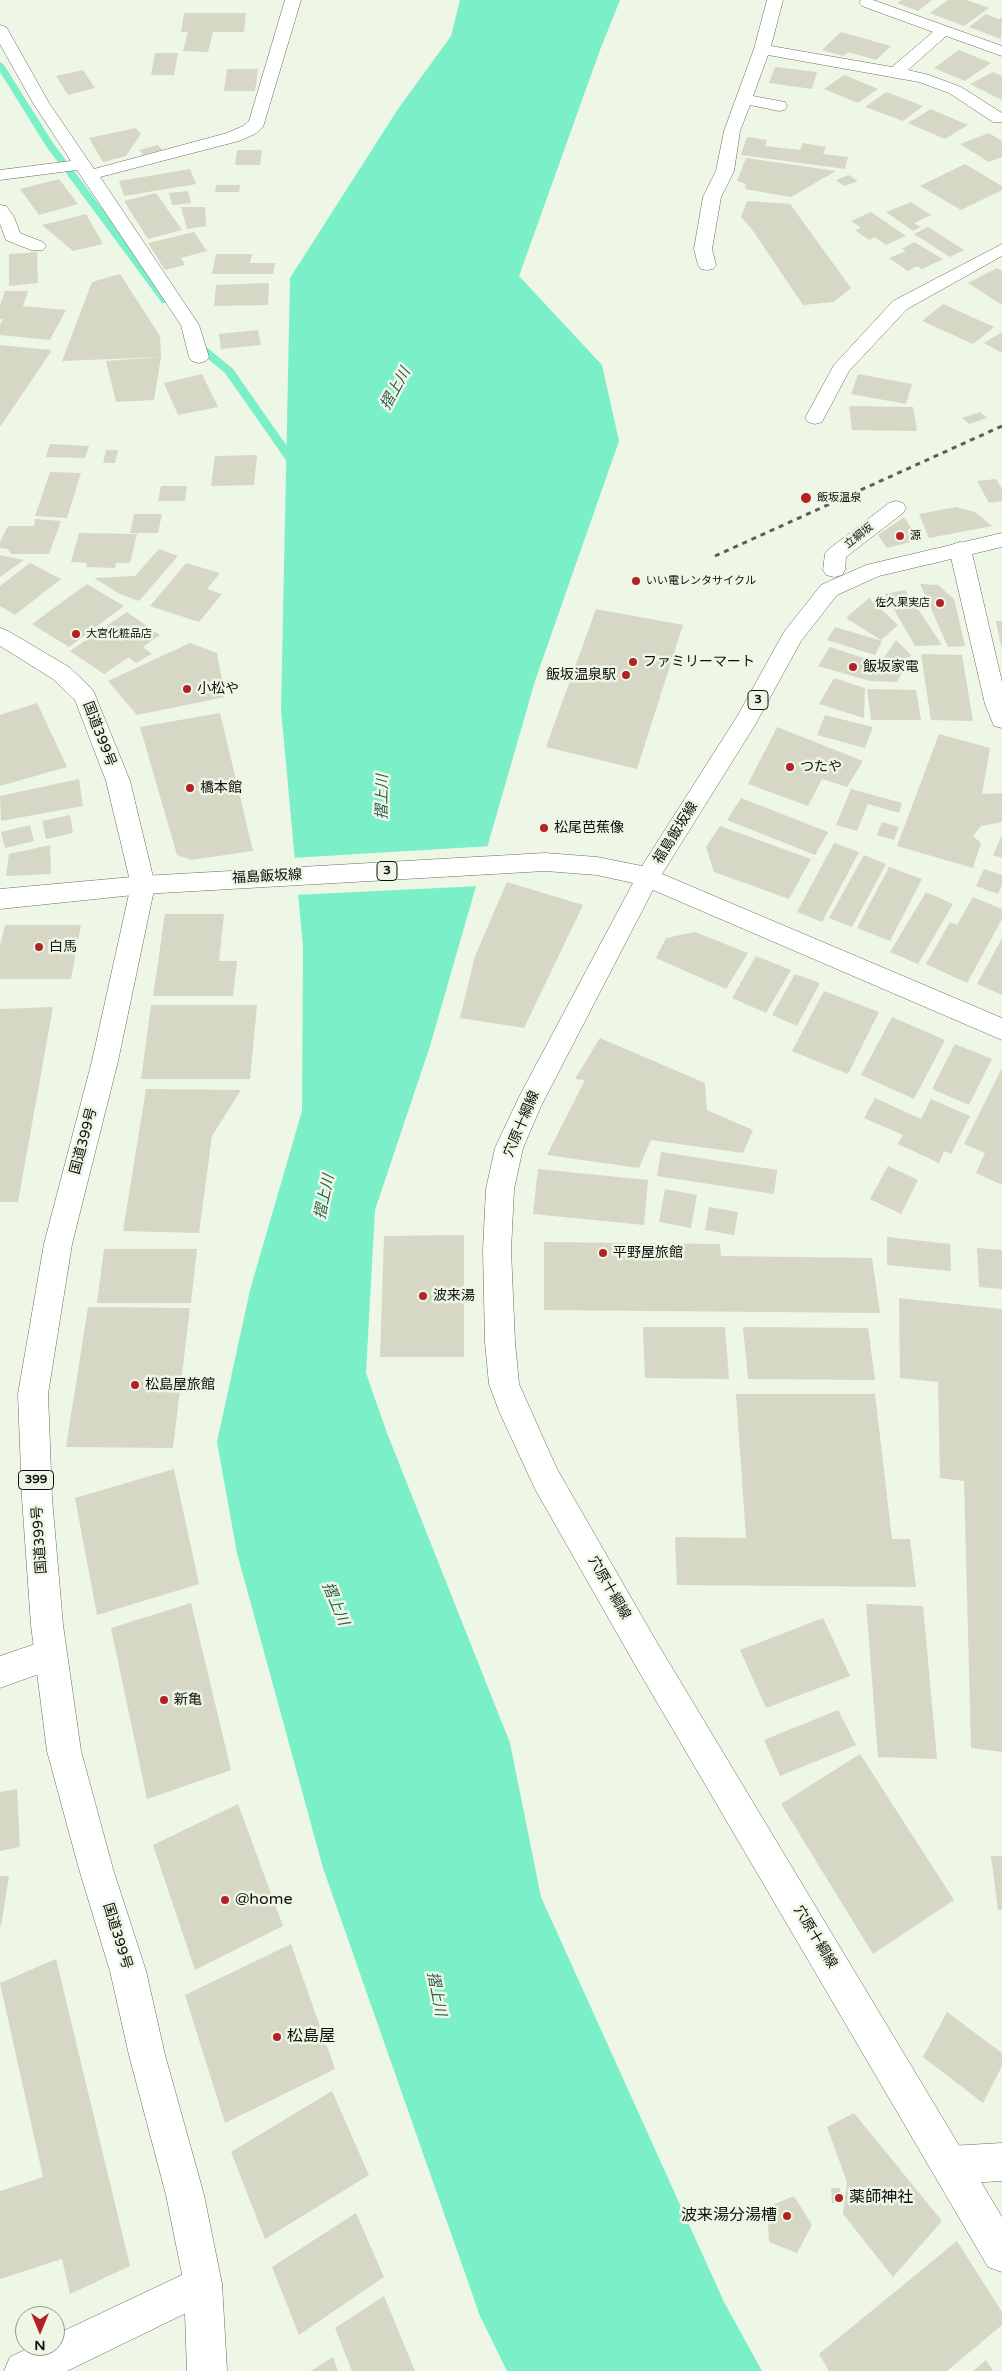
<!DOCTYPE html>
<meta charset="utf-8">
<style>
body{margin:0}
#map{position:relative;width:1002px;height:2371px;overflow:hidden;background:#eef6e6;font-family:"Varela Round",sans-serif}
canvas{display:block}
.north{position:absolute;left:15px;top:2306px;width:50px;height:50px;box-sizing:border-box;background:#eef6e6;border:1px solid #949a8e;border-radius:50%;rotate:180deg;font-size:14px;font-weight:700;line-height:20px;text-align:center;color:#0e100b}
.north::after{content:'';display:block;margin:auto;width:18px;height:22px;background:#b22123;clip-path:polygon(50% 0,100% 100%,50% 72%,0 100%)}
</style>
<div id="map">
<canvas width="1002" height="2371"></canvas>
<div class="north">N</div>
</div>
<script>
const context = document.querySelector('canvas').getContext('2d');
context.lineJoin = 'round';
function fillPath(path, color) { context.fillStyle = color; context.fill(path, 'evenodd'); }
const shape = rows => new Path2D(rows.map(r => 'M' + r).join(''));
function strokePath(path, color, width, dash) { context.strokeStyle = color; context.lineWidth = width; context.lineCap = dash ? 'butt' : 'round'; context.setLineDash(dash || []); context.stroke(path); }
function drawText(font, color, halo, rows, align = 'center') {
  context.font = font + ' "Varela Round","Noto Sans JP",sans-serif'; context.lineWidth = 5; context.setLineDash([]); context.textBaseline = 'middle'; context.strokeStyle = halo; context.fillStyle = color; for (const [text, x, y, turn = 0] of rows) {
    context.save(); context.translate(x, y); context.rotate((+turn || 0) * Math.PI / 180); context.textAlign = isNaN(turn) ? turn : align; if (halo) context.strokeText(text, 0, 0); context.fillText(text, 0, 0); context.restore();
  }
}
fillPath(shape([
 [460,0,620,0,600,50,519,276,602,365,619,441,535,681,430,1046,375,1210,366,1373,387,1433,510,1743,541,1897,724,2302,762,2371,507,2371,480,2316,323,1868,237,1553,217,1442,250,1290,302,1111,303,947,281,710,290,278,398,109,451,36]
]), '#7befc8');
fillPath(shape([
 [491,846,480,886,295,895,292,858]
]), '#eef6e6');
fillPath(shape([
 [0,62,4,65,53,143,170,299,170,303,162,303,46,146,0,72,0,62],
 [194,336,198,337,204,345,233,369,303,469,303,473,295,473,225,373,196,349,189,339,194,336]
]), '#7befc8');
fillPath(shape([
 [902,0,932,0,918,11,897,3],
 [948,0,967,0,989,8,964,26,930,13],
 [184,13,246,13,244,32,213,32,208,52,183,51,188,32,181,32],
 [986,14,999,19,1002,17,1001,39,969,27],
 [841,32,891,46,876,60,848,52,843,56,822,50],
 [959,50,991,63,965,81,934,68],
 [155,53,178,53,174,75,151,75],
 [775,67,817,72,812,89,769,83],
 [227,69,258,69,255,91,224,91],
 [83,70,95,88,68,95,56,76],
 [993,72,1002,76,1002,100,970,84],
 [844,75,878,89,858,103,824,89],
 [886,92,923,106,903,121,865,107],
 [931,109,968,125,945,139,908,123],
 [136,128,141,134,126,156,103,162,89,138],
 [989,133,1002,141,1002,157,989,162,960,144],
 [747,137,767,140,765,146,800,150,803,143,826,147,823,154,848,157,845,169,741,155],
 [158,145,162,150,143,155,139,150],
 [237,150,262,150,260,165,235,165],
 [746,158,836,171,791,197,745,189,746,184,737,181],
 [965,164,1002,186,1002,190,961,210,920,186],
 [190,169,196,184,124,196,119,181],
 [849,175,858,181,844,186,836,180],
 [59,179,78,204,39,215,20,189],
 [216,185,240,185,239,192,215,192],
 [188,191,191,203,172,205,169,193],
 [156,193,182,230,148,239,124,201],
 [747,201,790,204,851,288,834,302,803,305,751,228,741,217],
 [911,202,931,215,914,223,921,227,913,231,886,212],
 [181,207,205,207,206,226,187,229],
 [871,212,906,236,886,245,875,237,869,240,855,230,861,228,851,221],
 [86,214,103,244,73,251,42,225],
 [928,227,964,250,950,257,914,234],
 [194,232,207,251,181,258,185,265,165,270,148,243],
 [914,242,943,259,922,269,917,266,908,271,889,258,906,251,902,249],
 [37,252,38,283,9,286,9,254],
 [216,254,252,254,250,263,275,263,273,274,212,274],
 [997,268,1002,271,1002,305,968,283],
 [120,274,160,336,161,357,62,361,92,282],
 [269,283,268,305,214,306,216,285],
 [5,291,28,291,23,306,66,310,50,340,0,335,0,325,3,319,0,319,0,305],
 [943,304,994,327,973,344,922,321],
 [258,330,261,345,221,349,219,334],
 [1002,332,1002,353,984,343],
 [0,345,52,350,0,427],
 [161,357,154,400,116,402,106,361],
 [202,374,218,407,178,415,164,383],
 [858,374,912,384,906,404,851,394],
 [849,406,913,407,917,431,852,430],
 [980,412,987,418,969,424,962,418],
 [50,444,89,446,85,458,46,457],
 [106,450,118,450,115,463,103,463],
 [257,455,254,485,211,486,215,456],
 [50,472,81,473,67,518,35,516],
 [996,479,1002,489,1002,501,989,503,977,481],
 [161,486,187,486,185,501,158,501],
 [956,507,975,512,992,526,929,538,919,514],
 [134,514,162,514,158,533,130,533],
 [904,517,919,540,887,548,878,535],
 [35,519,61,521,49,554,11,554,8,549,0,548,0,542,8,526,34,526],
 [79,533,137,534,130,563,116,563,115,568,86,567,87,563,71,562],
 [159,549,178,556,139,601,120,594,94,578,135,576],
 [0,555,24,560,0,577],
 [30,563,61,579,15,615,0,606,0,586],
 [186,563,220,573,207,589,222,594,199,622,150,606],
 [87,584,124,606,69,647,32,624],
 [920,584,938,585,954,599,965,646,948,647],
 [905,590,942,645,915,646,885,594],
 [869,598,898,625,881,640,846,618],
 [596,609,683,625,637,769,546,747],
 [127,612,160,635,143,647,152,654,136,663,129,657,104,674,70,651],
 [996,621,1002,621,1002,646,1001,646],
 [835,627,882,641,875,655,827,640],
 [896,640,911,655,905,667,883,659],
 [190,643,217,653,225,697,137,715,108,681],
 [830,647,903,671,897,682,870,681,818,666],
 [921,654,962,655,973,721,931,720],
 [834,678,865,688,864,718,819,704],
 [867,689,916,690,921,720,871,720],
 [37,703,67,767,0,786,0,715],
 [220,713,253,851,191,860,177,855,140,727],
 [825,715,873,727,865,748,817,735],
 [777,727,863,761,847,787,822,779,808,806,748,784],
 [939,734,990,748,982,794,1002,793,1002,822,981,826,973,836,981,843,973,868,897,846],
 [79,779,83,806,1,821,0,796],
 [851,789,902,803,899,813,868,804,857,831,836,825],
 [741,798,828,832,815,855,727,820],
 [70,815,73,833,46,839,42,821],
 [882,822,899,827,894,840,877,835],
 [30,825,34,841,5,848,1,832],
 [720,826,811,859,789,899,714,872,706,847],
 [1002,835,1002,858,993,855],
 [834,843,859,852,822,922,797,912],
 [50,845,51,874,6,876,9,854],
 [864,855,886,864,852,927,829,918],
 [889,867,922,879,890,941,857,928],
 [984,869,1002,875,1002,885,998,894,976,886],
 [507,882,583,905,524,1028,460,1018,475,956],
 [926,892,953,904,918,964,890,952],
 [973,897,1002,909,1002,919,967,983,926,964,950,922,957,925],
 [165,914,224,914,219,961,237,961,233,996,153,996],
 [5,925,81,925,71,979,0,979,0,946],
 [695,932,748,953,726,989,656,958,666,938],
 [1002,938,1002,995,977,984],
 [756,956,791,970,766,1013,732,998],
 [795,974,820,983,797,1026,772,1015],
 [824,991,879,1012,848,1074,792,1051],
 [151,1005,257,1005,250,1079,141,1079],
 [53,1007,18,1202,0,1202,0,1009],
 [892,1017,945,1040,914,1099,861,1075],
 [600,1038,705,1083,707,1110,753,1130,743,1153,651,1140,639,1168,547,1155,585,1080,575,1079],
 [955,1044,992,1059,969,1105,932,1089],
 [1002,1068,1002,1185,976,1173,985,1153,964,1144],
 [146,1089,241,1090,212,1136,199,1233,123,1231],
 [875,1098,921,1119,931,1099,970,1116,951,1154,944,1151,939,1163,898,1144,903,1135,864,1118],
 [661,1152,777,1170,774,1194,657,1176],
 [888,1166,918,1180,901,1214,870,1199],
 [538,1169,648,1180,644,1225,533,1214],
 [665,1189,697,1195,691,1228,659,1222],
 [709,1207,738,1212,734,1235,705,1230],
 [464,1235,464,1357,380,1357,384,1236],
 [887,1237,950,1244,951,1271,887,1265],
 [544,1242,720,1244,721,1256,872,1258,880,1313,544,1310],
 [977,1248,1002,1250,1002,1289,979,1287],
 [104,1249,197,1249,191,1303,97,1303],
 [899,1298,1002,1309,1002,1752,971,1748,964,1481,940,1478,938,1382,900,1378],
 [88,1307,190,1308,173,1448,66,1447],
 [643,1327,725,1327,729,1379,645,1378],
 [743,1327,868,1328,875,1380,748,1379],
 [736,1394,875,1394,892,1539,910,1539,916,1587,677,1585,675,1537,746,1538],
 [174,1469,199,1584,97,1615,75,1498],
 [191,1603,231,1770,147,1799,111,1628],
 [866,1604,923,1606,937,1759,878,1757],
 [823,1618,850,1676,766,1708,740,1650],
 [838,1710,856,1745,780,1776,764,1740],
 [860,1754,954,1900,873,1954,781,1804],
 [17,1789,20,1847,0,1851,0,1792],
 [238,1804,283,1926,195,1970,153,1845],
 [991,1856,1002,1856,1002,1910,998,1910],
 [0,1876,9,1876,1,1926,0,1925],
 [291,1944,335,2069,225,2123,185,1995],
 [56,1959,130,2266,70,2294,62,2259,0,2279,0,2191,43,2177,0,1983],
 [947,2012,1002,2053,1002,2066,983,2103,923,2057],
 [332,2091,369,2175,265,2239,231,2152],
 [854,2113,942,2221,893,2277,843,2214,847,2182,827,2127],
 [831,2188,840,2188,841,2202,832,2203],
 [794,2196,812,2225,797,2253,769,2242,767,2207],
 [356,2213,384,2277,299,2335,272,2267],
 [957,2241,1002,2312,1002,2325,947,2371,829,2371,819,2354],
 [384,2296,415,2371,352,2371,335,2328],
 [333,2357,338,2371,311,2371],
 [986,2360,993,2371,973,2371]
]), '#d7d7c6');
const minor = shape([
 [285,0,301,0,263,127,255,134,239,141,100,177,199,325,209,357,206,361,199,363,192,361,189,357,181,325,77,170,0,180,0,170,71,161,33,103,0,44,0,25,6,27,8,30,49,103,94,169,227,133,243,126,249,121,285,0],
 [767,0,783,0,771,46,892,67,933,32,862,6,859,3,861,0,873,0,1002,46,1002,56,946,36,908,70,929,75,961,87,1002,113,1002,122,993,122,949,93,919,82,768,55,753,96,785,102,787,106,785,110,779,111,750,105,740,131,734,171,721,197,712,249,716,265,713,269,707,270,701,269,698,265,694,249,703,197,716,171,724,131,754,49,767,0],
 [0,205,6,206,14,217,20,233,43,242,46,246,43,250,31,250,6,240,0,224,0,205],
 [1002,244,1002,256,907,309,849,371,822,422,815,424,808,422,805,418,834,365,893,301,1002,244],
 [896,501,903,503,906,508,903,513,846,557,845,570,842,575,834,577,826,575,823,570,825,554,829,549,889,503,896,501],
 [960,542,967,544,971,549,1002,682,1002,728,994,726,985,704,949,549,953,544,960,542],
 [648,868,1002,1018,1002,1040,639,884,636,877,639,870,648,868],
 [143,876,152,878,155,885,152,892,143,894,0,909,0,889,143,876],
 [50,1639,61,1644,66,1655,61,1666,0,1688,0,1656,50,1639],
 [1002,2143,1002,2181,950,2184,937,2178,931,2165,937,2152,950,2146,1002,2143],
 [203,2265,217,2270,222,2284,217,2298,67,2371,4,2371,10,2357,33,2346,55,2346,55,2335,203,2265]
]);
const major = shape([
 [1002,533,1002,547,879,576,837,595,801,641,755,725,657,882,541,1106,523,1148,514,1189,511,1250,515,1342,519,1384,557,1469,656,1641,1002,2217,1002,2272,988,2267,634,1663,535,1489,499,1411,489,1384,485,1342,483,1250,486,1189,495,1148,520,1095,633,883,597,875,545,871,143,894,134,892,131,885,134,878,143,876,545,853,597,857,642,866,738,715,784,632,821,585,866,565,1002,533]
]);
const highway = shape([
 [0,628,8,631,69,667,93,690,130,781,155,885,118,1061,72,1244,48,1394,52,1498,63,1625,81,1751,113,1869,146,1971,165,2055,204,2195,222,2284,227,2371,187,2371,184,2284,166,2195,129,2055,110,1971,79,1869,47,1751,31,1625,22,1498,18,1394,44,1244,92,1061,131,885,106,781,75,700,53,679,0,646,0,628]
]);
strokePath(minor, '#676e60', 1);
strokePath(major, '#676e60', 1);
strokePath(highway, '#676e60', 1);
fillPath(minor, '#fff');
fillPath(major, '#fff');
fillPath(highway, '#fff');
strokePath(shape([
 [715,556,1002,426]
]), '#5b5f56', 3, [5, 5]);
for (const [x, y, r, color] of [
 [806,498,6,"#b22123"],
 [900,536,5,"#b22123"],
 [636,581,5,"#b22123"],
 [940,603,5,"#b22123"],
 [76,634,5,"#b22123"],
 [633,662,5,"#b22123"],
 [853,667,5,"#b22123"],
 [626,675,5,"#b22123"],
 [187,689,5,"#b22123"],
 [790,767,5,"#b22123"],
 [190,788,5,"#b22123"],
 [544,828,5,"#b22123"],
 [39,947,5,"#b22123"],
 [603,1253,5,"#b22123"],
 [423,1296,5,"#b22123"],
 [135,1385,5,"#b22123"],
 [164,1700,5,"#b22123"],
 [225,1900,5,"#b22123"],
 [277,2037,5,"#b22123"],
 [839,2198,5,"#b22123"],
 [787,2216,5,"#b22123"]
]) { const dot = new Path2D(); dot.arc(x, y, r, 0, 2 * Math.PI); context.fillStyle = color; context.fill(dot); strokePath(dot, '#eef6e6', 2); }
drawText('11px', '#0e100b', '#eef6e6', [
 ["飯坂温泉",817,498],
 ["源",910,536],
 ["いい電レンタサイクル",646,581],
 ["佐久果実店",930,603,"right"],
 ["大宮化粧品店",86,634]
], 'left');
drawText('11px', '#0e100b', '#eef6e6', [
 ["立綱坂",859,536,-38]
]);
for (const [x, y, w] of [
 [758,700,20],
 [387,871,20],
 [36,1480,35]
]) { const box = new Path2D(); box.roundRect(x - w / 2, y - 9.5, w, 19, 4); context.fillStyle = '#eef6e6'; context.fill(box); strokePath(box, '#0e100b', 1); }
drawText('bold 12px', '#0e100b', null, [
 ["3",758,700],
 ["3",387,871],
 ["399",36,1480]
]);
drawText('14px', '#0e100b', '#eef6e6', [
 ["ファミリーマート",643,662],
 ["飯坂家電",863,667],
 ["飯坂温泉駅",616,675,"right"],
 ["小松や",197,689],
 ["つたや",800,767],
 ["橋本館",200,788],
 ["松尾芭蕉像",554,828],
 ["白馬",49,947],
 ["平野屋旅館",613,1253],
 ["波来湯",433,1296],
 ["松島屋旅館",145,1385],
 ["新亀",174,1700]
], 'left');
drawText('14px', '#0e100b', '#eef6e6', [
 ["国道399号",99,734,69],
 ["福島飯坂線",676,833,-58],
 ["福島飯坂線",267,877,-3],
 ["穴原十綱線",522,1124,-67],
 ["国道399号",84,1141,-75],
 ["国道399号",40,1540,-94],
 ["穴原十綱線",609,1588,60],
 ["国道399号",117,1936,73],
 ["穴原十綱線",815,1937,59]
]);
drawText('italic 15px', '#295a4a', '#eef6e6', [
 ["摺上川",396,389,-61],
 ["摺上川",383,797,-89],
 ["摺上川",325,1197,-78],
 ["摺上川",335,1604,67],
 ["摺上川",436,1994,79]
]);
drawText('16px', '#0e100b', '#eef6e6', [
 ["@home",235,1900],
 ["松島屋",287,2037],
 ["薬師神社",849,2198],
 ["波来湯分湯槽",777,2216,"right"]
], 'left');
</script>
